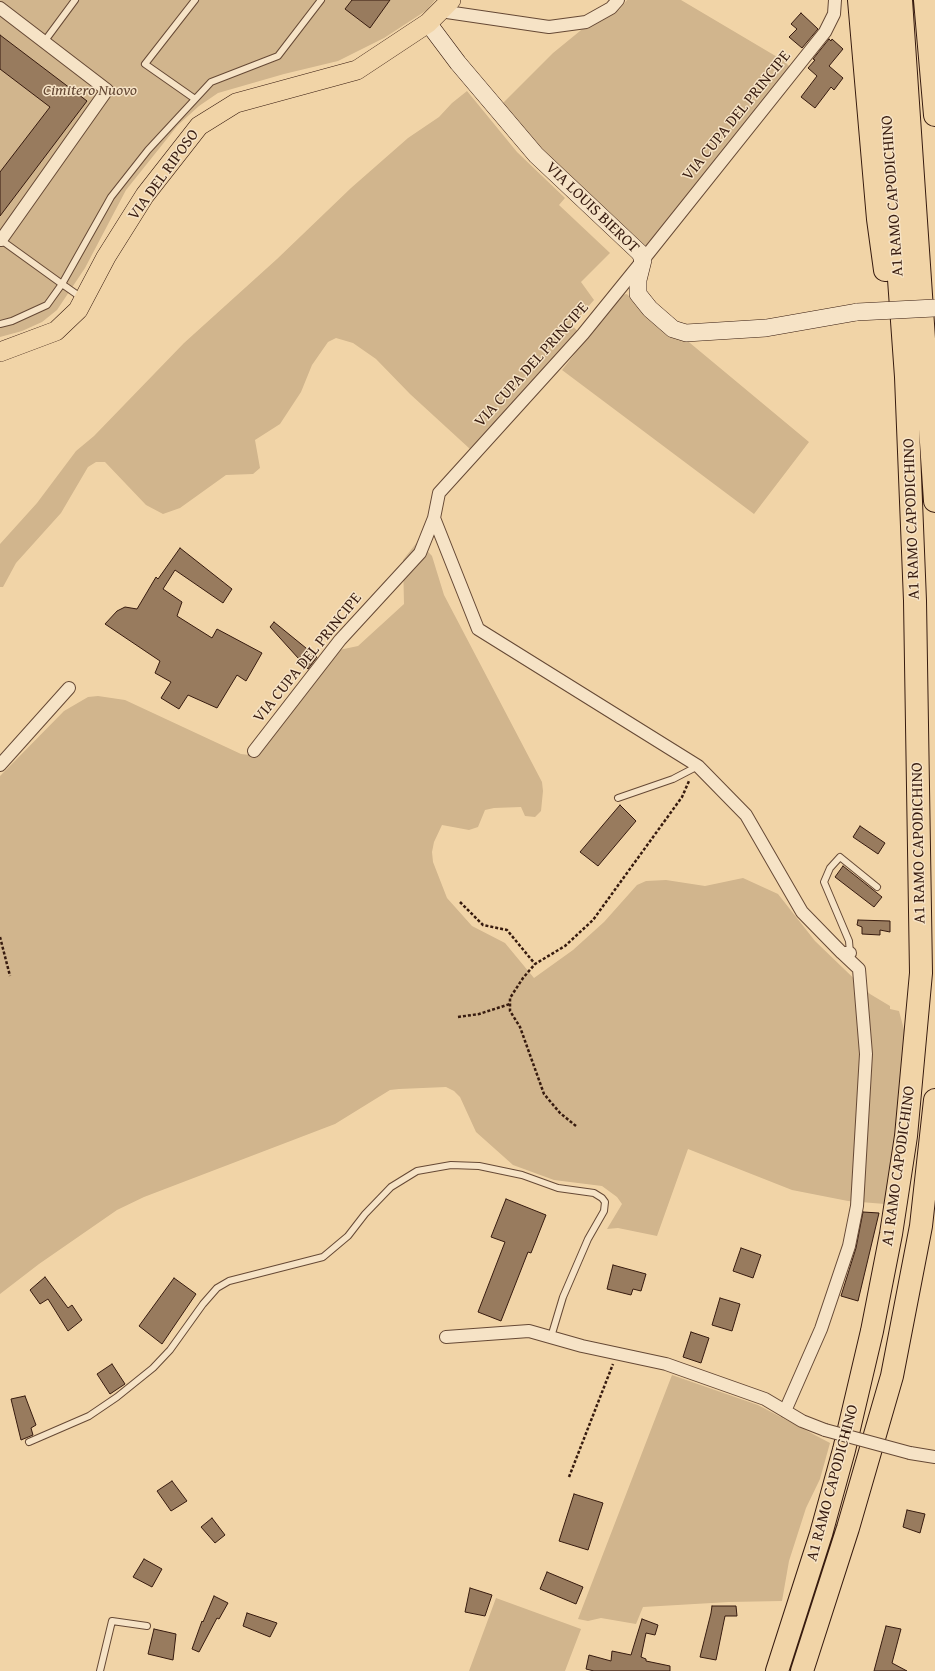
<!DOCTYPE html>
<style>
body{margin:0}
canvas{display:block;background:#f1d4a7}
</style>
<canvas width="935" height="1671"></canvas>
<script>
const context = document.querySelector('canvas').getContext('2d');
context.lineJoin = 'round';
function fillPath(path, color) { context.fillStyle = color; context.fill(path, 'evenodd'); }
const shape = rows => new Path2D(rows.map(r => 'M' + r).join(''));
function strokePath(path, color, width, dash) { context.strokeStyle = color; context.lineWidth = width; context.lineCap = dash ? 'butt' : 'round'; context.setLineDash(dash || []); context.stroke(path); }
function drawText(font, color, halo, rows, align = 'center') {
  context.font = font + ' "Gentium Book Plus",serif'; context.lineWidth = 3; context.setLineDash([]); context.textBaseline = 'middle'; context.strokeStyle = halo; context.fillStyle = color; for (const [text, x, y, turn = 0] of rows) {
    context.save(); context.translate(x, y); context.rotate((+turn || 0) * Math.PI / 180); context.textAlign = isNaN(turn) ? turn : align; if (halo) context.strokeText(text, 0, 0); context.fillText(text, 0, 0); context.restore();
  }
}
fillPath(shape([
 [0,0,435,0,427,10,384,38,338,61,284,74,218,93,199,106,178,125,126,190,85,268,57,310,42,322,22,331,0,337],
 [627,0,681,0,784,61,792,69,648,248,545,152,502,104,553,53,591,22,619,10],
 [467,91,517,152,565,198,559,205,610,253,581,282,594,300,572,325,579,333,495,427,470,449,410,394,376,359,353,343,336,338,328,342,312,365,301,392,280,424,255,440,260,468,253,474,226,475,180,508,163,514,146,505,105,462,96,462,88,467,61,513,16,563,3,587,0,587,0,544,37,503,76,451,94,436,184,343,277,259,351,188,408,138,439,117,452,103],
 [627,294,643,312,684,338,809,442,754,514,562,370,621,295],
 [418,541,432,556,444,595,542,782,543,791,541,811,535,817,525,816,521,807,494,808,485,810,478,827,469,830,442,825,434,842,432,852,433,862,447,898,472,926,505,943,534,978,573,950,604,922,637,885,646,881,666,880,705,886,743,878,778,894,815,941,870,994,890,1006,890,1009,899,1011,907,1041,885,1204,848,1201,792,1190,688,1149,657,1236,618,1228,607,1229,622,1204,617,1197,602,1186,554,1180,513,1165,476,1132,460,1097,454,1091,446,1087,399,1089,390,1090,335,1124,144,1197,117,1210,39,1264,0,1294,0,776,64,711,88,697,98,696,125,700,241,754,258,756,329,662,320,654,358,646,404,604,403,560],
 [672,1375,758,1405,830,1443,820,1479,806,1508,789,1561,782,1601,729,1602,643,1607,636,1624,601,1618,588,1621,578,1619],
 [496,1598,581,1629,565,1671,469,1671]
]), '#d1b58d');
const building = shape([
 [352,0,390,0,370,28,345,9,352,0],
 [801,13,818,29,802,48,789,37,797,29,791,24,801,13],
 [0,35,87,101,0,216,0,172,50,107,0,69,0,35],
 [829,39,831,41,832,39,843,49,829,66,843,78,834,90,831,87,815,108,801,97,817,76,808,68,815,60,813,59,829,39],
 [180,548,232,589,223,603,175,570,163,589,182,602,177,616,212,638,217,629,262,653,246,681,237,675,217,708,188,695,179,709,161,698,171,682,155,673,160,661,105,624,117,611,125,607,137,609,156,577,158,579,180,548],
 [274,622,317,657,308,669,270,627,274,622],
 [620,805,636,821,598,866,580,852,620,805],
 [860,826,885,843,878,854,853,837,860,826],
 [843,866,882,897,874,907,835,877,843,866],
 [858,920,890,921,890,932,880,930,880,935,862,934,862,927,857,925,858,920],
 [506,1199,546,1215,531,1253,528,1252,501,1321,478,1312,505,1242,491,1237,506,1199],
 [863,1212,879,1213,858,1301,841,1296,856,1248,863,1212],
 [741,1248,761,1255,753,1278,733,1271,741,1248],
 [613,1265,646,1274,641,1291,633,1289,631,1295,607,1289,613,1265],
 [45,1277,68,1308,72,1305,82,1320,68,1331,48,1299,40,1304,30,1290,45,1277],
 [174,1278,196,1294,162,1344,139,1326,174,1278],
 [720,1298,740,1304,732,1331,712,1325,720,1298],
 [691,1332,709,1338,701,1363,683,1357,691,1332],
 [112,1364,125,1384,110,1394,97,1374,112,1364],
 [25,1396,36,1425,31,1428,33,1435,21,1440,11,1399,25,1396],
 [172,1481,187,1501,171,1511,157,1491,172,1481],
 [574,1494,603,1503,588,1550,559,1541,574,1494],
 [907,1510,925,1514,920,1533,903,1527,907,1510],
 [212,1518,225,1535,215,1543,201,1527,212,1518],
 [144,1559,162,1569,152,1587,133,1577,144,1559],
 [547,1572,583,1587,576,1604,540,1589,547,1572],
 [470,1588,492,1595,485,1616,465,1612,470,1588],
 [214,1596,228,1603,219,1619,217,1618,199,1652,192,1649,202,1621,203,1622,214,1596],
 [712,1606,736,1606,737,1616,725,1616,716,1660,700,1657,711,1613,712,1606],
 [247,1613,277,1623,270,1637,243,1626,247,1613],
 [642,1619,658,1625,655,1635,646,1633,641,1657,646,1659,646,1661,670,1666,670,1671,594,1671,586,1669,589,1655,611,1661,612,1651,631,1655,642,1619],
 [886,1626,901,1629,892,1663,907,1671,874,1671,886,1626],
 [154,1629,176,1634,173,1660,148,1654,154,1629]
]);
fillPath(building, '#987b5e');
strokePath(building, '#371b0f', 1);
const lane = shape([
 [195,0,145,64,195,99],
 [44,42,75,0],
 [0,241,1,240,62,284,111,197,148,150,211,82,278,56,321,0],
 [0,324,12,321,47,305,62,284,82,298],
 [618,798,673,779,698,766],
 [850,953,849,941,824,882,830,868,840,857,877,887],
 [29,1442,89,1416,117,1397,153,1368,170,1350,203,1304,217,1288,229,1281,323,1257,348,1236,365,1214,391,1187,417,1171,451,1165,479,1166,522,1175,558,1188,594,1193,602,1198,605,1202,604,1211,588,1239,563,1297,551,1337],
 [100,1671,112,1621,147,1626]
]);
const street = shape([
 [0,8,107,90,1,240],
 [440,11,549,27,586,22,611,8,618,0],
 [434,518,478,629,698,766,746,815,802,912,842,953,850,953],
 [254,751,340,640,420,553,434,518,439,493,583,334,643,260,825,32,834,14,835,0],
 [0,765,69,688],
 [446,1337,529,1331,582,1346,666,1364,765,1399,802,1421,825,1430],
 [785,1411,821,1329,849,1246,857,1206,866,1054,859,969,842,953],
 [910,1453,935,1457]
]);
const secondary = shape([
 [428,23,458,63,536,155,640,253,643,260,638,280,638,294,650,309,673,329,686,333,766,328,857,312]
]);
const primary = shape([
 [0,352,56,331,78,310,106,257,145,195,199,126,236,103,357,70,428,23,451,0]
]);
const highway = shape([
 [859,0,878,219,885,270],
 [901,0,935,501],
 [925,0,935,115],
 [777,1671,821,1534,844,1450,872,1331,891,1234,906,1136,921,973,915,601,906,377,879,0],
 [802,1671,848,1528,892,1376,921,1226,935,1100]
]);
strokePath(lane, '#664935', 8);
strokePath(street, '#664935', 14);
strokePath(secondary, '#371b0f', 18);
strokePath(primary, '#371b0f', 20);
strokePath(highway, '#371b0f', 24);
strokePath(shape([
 [460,902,483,925,507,930,535,964],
 [0,937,10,976],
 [458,1017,479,1014,510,1004],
 [576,1126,560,1113,544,1094,520,1027,510,1011,510,998,523,978,535,964,565,946,593,920,682,797,689,781],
 [569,1477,613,1364]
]), '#371b0f', 2.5, [3, 2]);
strokePath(lane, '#f6e3c6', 6);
strokePath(street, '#f6e3c6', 12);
strokePath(secondary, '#f6e3c6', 17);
strokePath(primary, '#f1d4a7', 19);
strokePath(highway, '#f1d4a7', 22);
const streetBridge = shape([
 [825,1430,910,1453]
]);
const secondaryBridge = shape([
 [857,312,935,308]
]);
strokePath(streetBridge, '#664935', 14, []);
strokePath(secondaryBridge, '#371b0f', 18, []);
strokePath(streetBridge, '#f6e3c6', 12);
strokePath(secondaryBridge, '#f6e3c6', 17);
drawText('italic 16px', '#654935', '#f6e3c6', [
 ["Cimitero Nuovo",90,91]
]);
drawText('16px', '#371b0f', '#f6e3c6', [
 ["VIA CUPA DEL PRINCIPE",737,116,-51],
 ["VIA DEL RIPOSO",164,175,-54],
 ["A1 RAMO CAPODICHINO",893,196,-94],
 ["VIA LOUIS BIEROT",592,208,44],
 ["VIA CUPA DEL PRINCIPE",532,365,-48],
 ["A1 RAMO CAPODICHINO",912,519,-92],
 ["VIA CUPA DEL PRINCIPE",308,658,-51],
 ["A1 RAMO CAPODICHINO",919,843,-91],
 ["A1 RAMO CAPODICHINO",899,1166,-82],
 ["A1 RAMO CAPODICHINO",833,1483,-75]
]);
</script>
